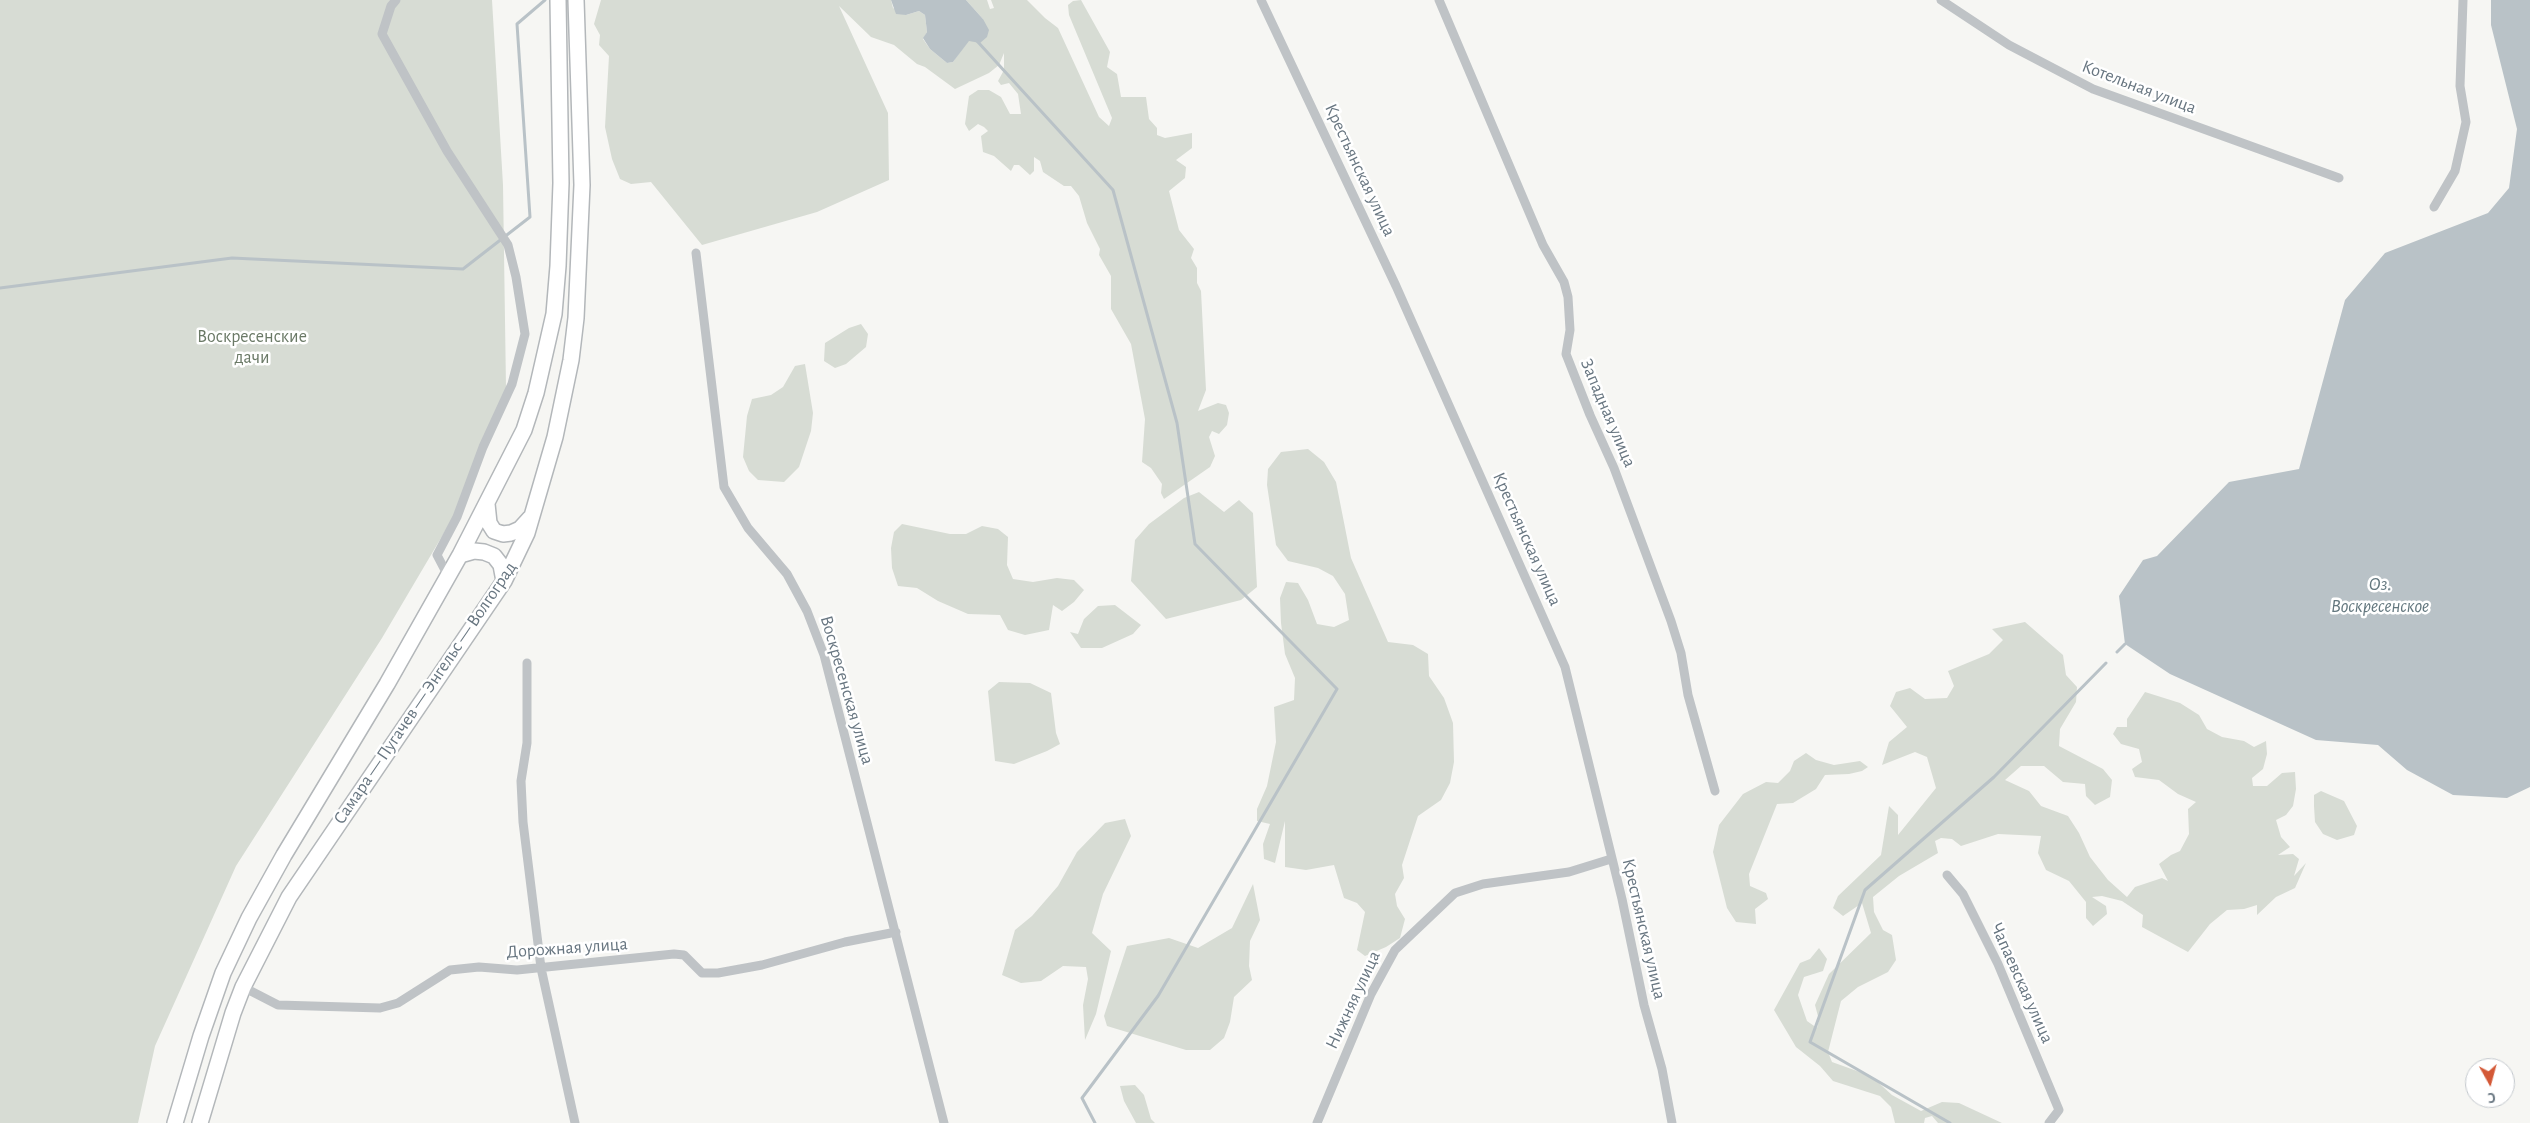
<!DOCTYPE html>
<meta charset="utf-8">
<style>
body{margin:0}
#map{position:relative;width:2530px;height:1123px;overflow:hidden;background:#f6f6f3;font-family:"Alegreya Sans",sans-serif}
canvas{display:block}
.north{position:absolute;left:2465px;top:1058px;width:50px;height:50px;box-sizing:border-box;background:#fff;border:1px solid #c3c8cd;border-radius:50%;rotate:173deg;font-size:14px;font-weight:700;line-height:20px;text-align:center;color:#687681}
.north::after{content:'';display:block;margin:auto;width:18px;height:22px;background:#d35836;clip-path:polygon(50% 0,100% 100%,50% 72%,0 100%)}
</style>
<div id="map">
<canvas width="2530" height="1123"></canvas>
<div class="north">С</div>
</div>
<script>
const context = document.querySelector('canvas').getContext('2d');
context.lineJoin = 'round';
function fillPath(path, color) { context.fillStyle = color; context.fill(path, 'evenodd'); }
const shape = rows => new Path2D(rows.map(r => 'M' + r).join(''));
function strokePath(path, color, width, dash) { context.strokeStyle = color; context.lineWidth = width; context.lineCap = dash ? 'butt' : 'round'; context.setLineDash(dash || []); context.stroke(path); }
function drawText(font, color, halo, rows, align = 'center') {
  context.font = font + ' "Alegreya Sans",sans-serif'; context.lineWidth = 5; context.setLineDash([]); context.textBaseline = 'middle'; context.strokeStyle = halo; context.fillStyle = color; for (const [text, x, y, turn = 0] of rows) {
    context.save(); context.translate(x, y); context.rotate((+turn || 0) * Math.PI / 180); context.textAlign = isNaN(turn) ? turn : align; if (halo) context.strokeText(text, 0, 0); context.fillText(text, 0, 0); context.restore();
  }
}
fillPath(shape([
 [0,0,492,0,503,185,506,388,474,482,382,638,236,866,155,1046,138,1123,0,1123],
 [601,0,891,0,893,8,906,15,919,11,925,15,927,32,923,39,930,49,947,63,953,62,983,19,966,0,987,0,990,9,994,8,991,0,1027,0,1045,18,1058,28,1099,117,1109,126,1112,118,1069,15,1068,5,1073,1,1081,0,1110,52,1107,67,1117,74,1121,97,1146,97,1149,119,1157,128,1157,135,1165,138,1192,133,1192,148,1176,160,1186,167,1185,178,1169,191,1179,230,1194,249,1191,258,1197,268,1197,283,1201,291,1206,390,1198,411,1218,403,1226,405,1229,413,1227,425,1219,434,1212,431,1209,437,1215,456,1210,467,1164,499,1161,493,1162,484,1151,468,1142,462,1145,419,1131,344,1111,309,1111,276,1099,255,1100,249,1087,223,1079,196,1071,186,1064,186,1043,172,1040,161,1034,157,1034,171,1030,175,1019,165,1014,165,1011,171,994,156,983,152,981,136,988,131,984,127,978,124,969,131,965,124,969,96,978,90,989,90,1001,97,1010,114,1021,114,1018,94,1009,83,1001,85,998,81,1004,70,1004,53,999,65,989,73,955,89,925,67,917,64,894,45,871,37,839,6,888,113,889,180,817,212,702,245,651,182,631,184,620,179,612,159,605,127,609,56,599,45,600,35,594,24],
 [861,324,868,334,866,347,846,364,835,368,824,361,825,343,849,328],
 [805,364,813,413,811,431,799,467,784,482,758,480,749,471,743,457,747,416,752,399,771,395,783,387,795,366],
 [1308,449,1324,462,1336,482,1351,558,1388,642,1413,645,1428,654,1429,676,1444,698,1453,723,1454,762,1450,783,1441,800,1418,816,1402,865,1404,878,1395,894,1397,906,1405,919,1400,938,1386,947,1365,956,1357,950,1365,912,1357,903,1344,898,1334,865,1306,870,1285,867,1285,821,1275,863,1264,859,1263,844,1270,824,1257,821,1257,809,1267,786,1276,742,1274,707,1294,700,1295,678,1285,654,1281,623,1280,598,1286,582,1298,583,1308,600,1317,624,1334,627,1349,620,1345,594,1333,576,1318,568,1288,561,1276,545,1267,485,1268,469,1281,452],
 [1199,492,1224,512,1239,500,1253,513,1257,587,1241,600,1166,619,1131,581,1135,540,1149,524,1184,498],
 [902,524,950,534,966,534,982,526,998,529,1008,537,1007,565,1013,579,1033,582,1057,578,1074,580,1084,590,1074,602,1062,611,1053,605,1049,630,1025,635,1008,630,1000,615,968,614,938,601,917,588,898,586,892,568,891,548,894,532],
 [1115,605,1141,625,1133,634,1102,648,1081,648,1070,632,1078,634,1084,619,1098,606],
 [2025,622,2063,655,2066,675,2077,687,2076,702,2060,729,2059,746,2103,769,2112,780,2110,797,2095,805,2086,796,2085,784,2063,782,2044,766,2021,766,2005,780,2029,791,2041,806,2068,816,2079,833,2090,857,2108,880,2127,897,2135,887,2162,878,2168,881,2159,864,2171,855,2180,851,2189,834,2188,809,2196,802,2178,794,2159,780,2135,777,2132,769,2142,762,2139,749,2121,744,2113,734,2117,727,2127,727,2127,719,2145,692,2180,703,2199,715,2207,729,2222,737,2244,741,2254,747,2266,741,2267,754,2263,769,2252,778,2253,786,2267,786,2282,773,2295,772,2296,789,2293,806,2286,815,2276,820,2281,837,2290,847,2278,855,2293,854,2299,859,2294,876,2306,863,2295,888,2276,897,2257,915,2257,905,2244,909,2227,910,2210,924,2188,952,2142,927,2143,915,2122,901,2102,896,2092,897,2106,906,2107,914,2093,926,2086,918,2086,902,2069,881,2046,870,2038,853,2041,836,1998,834,1961,846,1952,839,1941,838,1935,841,1938,853,1899,876,1873,897,1874,912,1883,930,1892,935,1896,960,1888,972,1858,987,1841,1001,1828,1052,1832,1062,1871,1076,1892,1095,1921,1111,1942,1102,1959,1103,2002,1123,1938,1123,1932,1116,1925,1118,1924,1123,1895,1123,1891,1107,1880,1096,1833,1081,1820,1066,1796,1047,1774,1010,1800,963,1810,959,1819,948,1827,959,1823,971,1804,977,1798,995,1807,1021,1817,1028,1819,1020,1815,1005,1829,974,1871,933,1862,903,1843,916,1833,908,1838,896,1881,855,1889,806,1898,815,1898,835,1936,788,1927,757,1915,752,1882,765,1889,742,1907,727,1890,706,1896,692,1910,688,1925,699,1947,698,1954,686,1948,671,1989,654,2003,640,1992,629],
 [999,682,1030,683,1051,693,1056,733,1060,744,1047,751,1014,764,995,761,988,691],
 [1806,753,1816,760,1834,765,1860,761,1868,767,1862,771,1849,774,1825,775,1816,789,1793,803,1777,804,1749,874,1750,886,1766,893,1768,899,1755,909,1756,924,1736,922,1727,908,1713,852,1719,825,1743,794,1766,782,1778,783,1790,771,1794,761],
 [2321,791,2344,801,2357,826,2354,835,2337,840,2323,834,2315,822,2314,806,2314,795],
 [1125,819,1131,836,1103,894,1092,933,1111,951,1096,1014,1085,1040,1083,1005,1088,979,1086,967,1063,966,1041,981,1021,983,1002,975,1015,930,1032,916,1058,886,1077,852,1105,823],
 [1253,884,1260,920,1250,941,1249,966,1252,980,1234,997,1230,1022,1224,1038,1210,1050,1186,1050,1107,1026,1104,1016,1127,946,1169,938,1198,948,1232,928],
 [1135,1085,1144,1095,1151,1119,1155,1123,1136,1123,1124,1101,1120,1086]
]), '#d7dcd4');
fillPath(shape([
 [891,0,966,0,983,19,989,30,987,37,980,43,969,41,953,62,947,63,930,49,923,38,927,32,925,15,919,11,906,15,896,14],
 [2491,0,2530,0,2530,787,2507,798,2453,795,2407,770,2378,745,2316,740,2170,674,2125,644,2119,596,2143,560,2157,556,2229,482,2299,469,2345,300,2385,253,2488,213,2509,188,2517,129,2491,25]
]), '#b9c2c7');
strokePath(shape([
 [977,41,1113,190,1177,423,1195,544,1337,689,1158,996,1082,1098,1095,1123],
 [0,288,232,258,463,269,530,217,517,24,545,0],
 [2117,652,2125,644],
 [1950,1123,1810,1042,1865,890,1994,777,2106,663]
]), '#b9c2c7', 3);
const primary = shape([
 [487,504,489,523,494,531,503,534,511,533,520,529,530,518],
 [460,555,474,551,484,552,494,556,501,565,504,581],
 [175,1123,201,1036,223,973,249,918,284,855,387,684,460,555,524,430,536,393,554,314,558,266,561,183,558,0],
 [200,1123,233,1013,243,987,289,897,504,581,527,533,555,437,571,360,576,318,582,185,576,0]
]);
strokePath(primary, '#b3b7ba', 18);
strokePath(shape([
 [396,0,391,6,382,34,447,151,508,245,516,277,525,334,512,384,483,447,457,517,437,555,448,576],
 [1261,0,1396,286,1565,667,1622,899,1644,1005,1662,1069,1672,1123],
 [1439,0,1543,245,1564,282,1568,297,1570,330,1566,354,1590,415,1614,468,1671,621,1681,653,1688,695,1715,791],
 [1941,0,2009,45,2093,89,2339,178],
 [2434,207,2455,171,2466,122,2460,86,2463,0],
 [696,253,724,487,748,528,787,574,807,611,824,655,944,1123],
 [527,663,527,743,521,781,523,822,541,968,575,1123],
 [1947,875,1963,894,1998,964,2059,1110,2049,1123],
 [243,987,278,1005,380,1008,398,1003,450,970,479,967,517,970,674,954,684,955,702,973,718,973,762,965,845,942,896,932],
 [1317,1123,1371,994,1395,950,1455,893,1483,884,1569,872,1611,859]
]), '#bfc3c6', 9);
strokePath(primary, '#fff', 15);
drawText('18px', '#687681', '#fff', [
 ["Котельная улица",2139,87,21],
 ["Крестьянская улица",1360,170,65],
 ["Западная улица",1608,413,67],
 ["Крестьянская улица",1527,539,66],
 ["Воскресенская улица",847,690,74],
 ["Самара — Пугачев — Энгельс — Волгоград",425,693,-56],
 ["Крестьянская улица",1644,929,77],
 ["Дорожная улица",567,948,-4],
 ["Чапаевская улица",2022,983,66],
 ["Нижняя улица",1353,1000,-65]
]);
drawText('18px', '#6a7966', '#fff', [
 ["Воскресенские",252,337],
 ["дачи",252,358]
]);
drawText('italic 19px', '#63777e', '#fff', [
 ["Оз.",2380,584],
 ["Воскресенское",2380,606]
]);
</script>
